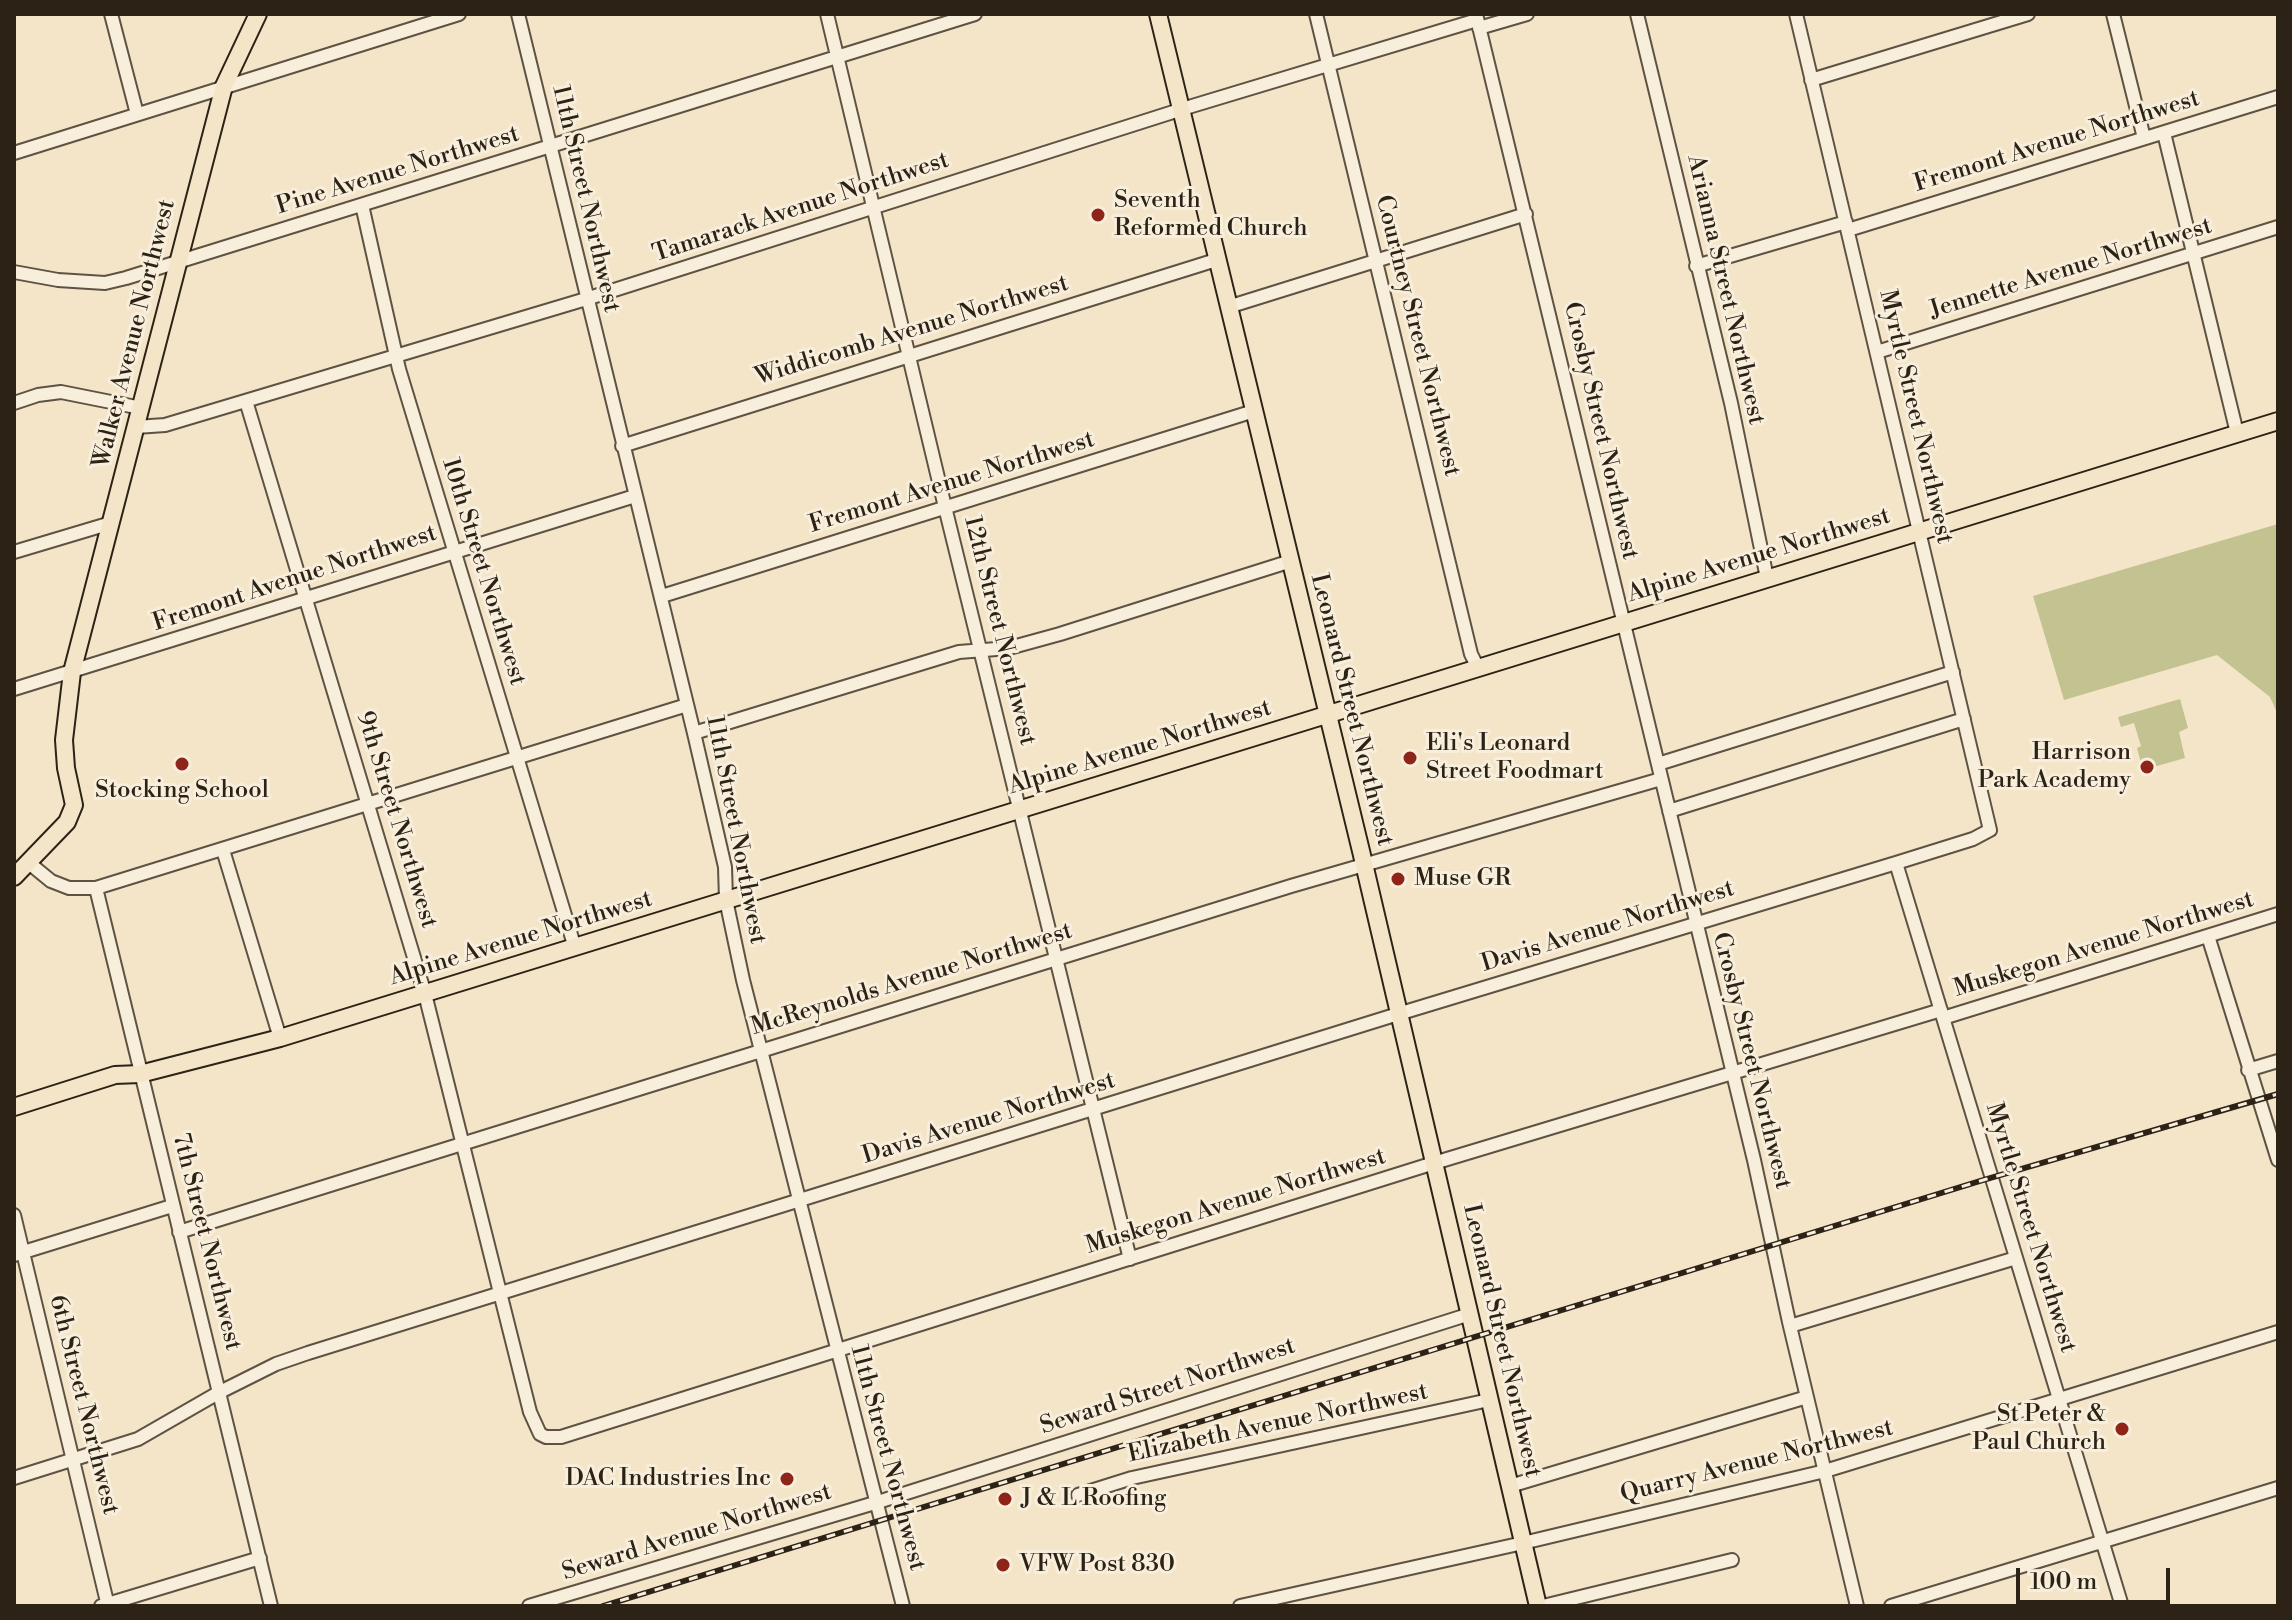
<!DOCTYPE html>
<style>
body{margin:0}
#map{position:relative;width:2292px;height:1620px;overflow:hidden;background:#f4e5c9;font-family:"Libre Bodoni",serif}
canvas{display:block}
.frame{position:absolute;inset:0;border:16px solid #2c2216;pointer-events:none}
.scale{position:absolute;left:2016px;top:1568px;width:154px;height:36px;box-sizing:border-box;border:4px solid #2c2216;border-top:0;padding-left:10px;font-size:24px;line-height:28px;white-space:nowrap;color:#2c2216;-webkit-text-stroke:6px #f8eedc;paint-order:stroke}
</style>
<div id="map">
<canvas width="2292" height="1620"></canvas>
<div class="frame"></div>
<div class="scale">100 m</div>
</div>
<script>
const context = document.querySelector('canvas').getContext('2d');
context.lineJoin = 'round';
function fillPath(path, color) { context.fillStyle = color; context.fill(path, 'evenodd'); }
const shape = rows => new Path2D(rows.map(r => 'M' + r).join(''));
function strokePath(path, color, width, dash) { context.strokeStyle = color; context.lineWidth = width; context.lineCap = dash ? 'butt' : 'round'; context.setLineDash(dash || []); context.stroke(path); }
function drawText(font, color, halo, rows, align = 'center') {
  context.font = font + ' "Libre Bodoni",serif'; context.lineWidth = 6; context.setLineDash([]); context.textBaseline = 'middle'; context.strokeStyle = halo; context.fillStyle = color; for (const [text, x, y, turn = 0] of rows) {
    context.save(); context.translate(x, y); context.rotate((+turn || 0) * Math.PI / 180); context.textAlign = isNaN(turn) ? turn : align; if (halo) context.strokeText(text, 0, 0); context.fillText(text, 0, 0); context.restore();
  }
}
fillPath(shape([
 [2278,524,2278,715,2270,697,2217,655,2064,700,2033,596],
 [2180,699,2188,728,2179,732,2185,758,2143,770,2137,748,2141,746,2134,723,2121,727,2118,717]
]), '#c3c291');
const minor = shape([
 [111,14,137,114],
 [518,14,694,733,725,867,726,900,743,980,903,1606],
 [827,14,945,507,1130,1259],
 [1316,14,1471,654,1478,668],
 [1476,14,1754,1160,1789,1322,1857,1606],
 [1637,14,1731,403,1767,578],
 [2113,14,2144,138],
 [1479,28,1527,14],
 [1811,80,2028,14],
 [2164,133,2237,433],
 [14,153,459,14],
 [362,205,399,369,575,948],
 [1848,230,2278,97],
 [1696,266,1846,222],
 [14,272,58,280,105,283,126,278,975,14],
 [1228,307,1526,214],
 [1877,352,2278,227],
 [246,401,425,994,530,1412,540,1434,546,1437,561,1437,1434,1163,1941,1010],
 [14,403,38,395,61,392,141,408],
 [136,427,165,425,586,299,1192,106,1477,20],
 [622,446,1216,260],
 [14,552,111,523],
 [662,596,1254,411],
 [14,689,635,496],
 [694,733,959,652,1009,648,1060,634,1291,561],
 [1658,764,1953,672],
 [1669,811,1964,719],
 [223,850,280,1038],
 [29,863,51,881,69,888,96,888,687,705],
 [1896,863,2122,1606],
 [96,888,271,1606],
 [2208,936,2278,1160],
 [1943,1018,2278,914],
 [2248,1070,2278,1061],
 [14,1215,108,1606],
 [179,1232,1291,886,1661,779],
 [14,1255,172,1206],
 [1790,1326,2016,1258],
 [14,1478,138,1439,218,1393,276,1364,308,1353,1398,1014,1896,863,1973,839,1990,830,1796,14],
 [1510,1486,1807,1397],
 [1078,1495,1132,1478,1489,1400],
 [101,1606,260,1558],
 [529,1606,878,1502,1470,1314],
 [1240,1606,1523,1543,1825,1471,2278,1332],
 [1543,1606,1732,1560],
 [1891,1606,2278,1488]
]);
const major = shape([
 [1158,14,1361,851,1538,1606],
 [14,877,67,822,74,805,66,768,64,740,72,672,224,86,258,14],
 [14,1107,115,1075,140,1074,280,1038,2278,421]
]);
strokePath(minor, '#5e5343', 16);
strokePath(major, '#2c2216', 20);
strokePath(minor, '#f8eedc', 12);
strokePath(major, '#f4e5c9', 16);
const rail = shape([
 [603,1606,1980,1181,2278,1094]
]);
strokePath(rail, '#2c2216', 6);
strokePath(rail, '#f8eedc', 3, [9]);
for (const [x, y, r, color] of [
 [1098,215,8,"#8f2418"],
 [1410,758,8,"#8f2418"],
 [182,764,8,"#8f2418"],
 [2147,767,8,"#8f2418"],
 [1398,879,8,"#8f2418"],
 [2122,1429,8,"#8f2418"],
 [787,1479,8,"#8f2418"],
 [1005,1499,8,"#8f2418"],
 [1003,1565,8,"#8f2418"]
]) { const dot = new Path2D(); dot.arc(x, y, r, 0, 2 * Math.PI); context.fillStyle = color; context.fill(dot); strokePath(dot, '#f8eedc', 3); }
drawText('24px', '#2c2216', '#f8eedc', [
 ["Fremont Avenue Northwest",2057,142,-17],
 ["Pine Avenue Northwest",398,171,-17],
 ["11th Street Northwest",585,199,77],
 ["Tamarack Avenue Northwest",801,208,-18],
 ["Jennette Avenue Northwest",2071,269,-17],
 ["Arianna Street Northwest",1725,290,77],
 ["Widdicomb Avenue Northwest",912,331,-17],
 ["Walker Avenue Northwest",135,334,-76],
 ["Courtney Street Northwest",1417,336,76],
 ["Myrtle Street Northwest",1915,417,77],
 ["Crosby Street Northwest",1600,431,77],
 ["Fremont Avenue Northwest",952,483,-17],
 ["Alpine Avenue Northwest",1759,556,-17],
 ["10th Street Northwest",483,572,73],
 ["Fremont Avenue Northwest",295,579,-18],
 ["12th Street Northwest",999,631,76],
 ["Leonard Street Northwest",1351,710,76],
 ["Alpine Avenue Northwest",1140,748,-17],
 ["9th Street Northwest",396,820,73],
 ["11th Street Northwest",735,830,79],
 ["Davis Avenue Northwest",1608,927,-17],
 ["Alpine Avenue Northwest",521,939,-17],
 ["Muskegon Avenue Northwest",2104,945,-17],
 ["McReynolds Avenue Northwest",912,980,-17],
 ["Crosby Street Northwest",1751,1061,76],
 ["Davis Avenue Northwest",989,1119,-17],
 ["Muskegon Avenue Northwest",1236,1202,-17],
 ["Myrtle Street Northwest",2030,1228,73],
 ["7th Street Northwest",206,1242,76],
 ["Leonard Street Northwest",1501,1341,77],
 ["Seward Street Northwest",1168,1387,-18],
 ["6th Street Northwest",83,1405,76],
 ["Elizabeth Avenue Northwest",1278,1424,-12],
 ["11th Street Northwest",887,1458,75],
 ["Quarry Avenue Northwest",1757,1462,-14],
 ["Seward Avenue Northwest",697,1533,-17]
]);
drawText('24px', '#2c2216', '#f8eedc', [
 ["Seventh",1114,201],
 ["Reformed Church",1114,229],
 ["Eli's Leonard",1426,744],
 ["Street Foodmart",1426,772],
 ["Harrison",2131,753,"right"],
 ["Park Academy",2131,781,"right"],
 ["Stocking School",182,791,"center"],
 ["Muse GR",1414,879],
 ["St Peter &",2106,1415,"right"],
 ["Paul Church",2106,1443,"right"],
 ["DAC Industries Inc",771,1479,"right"],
 ["J & L Roofing",1021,1499],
 ["VFW Post 830",1019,1565]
], 'left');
</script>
